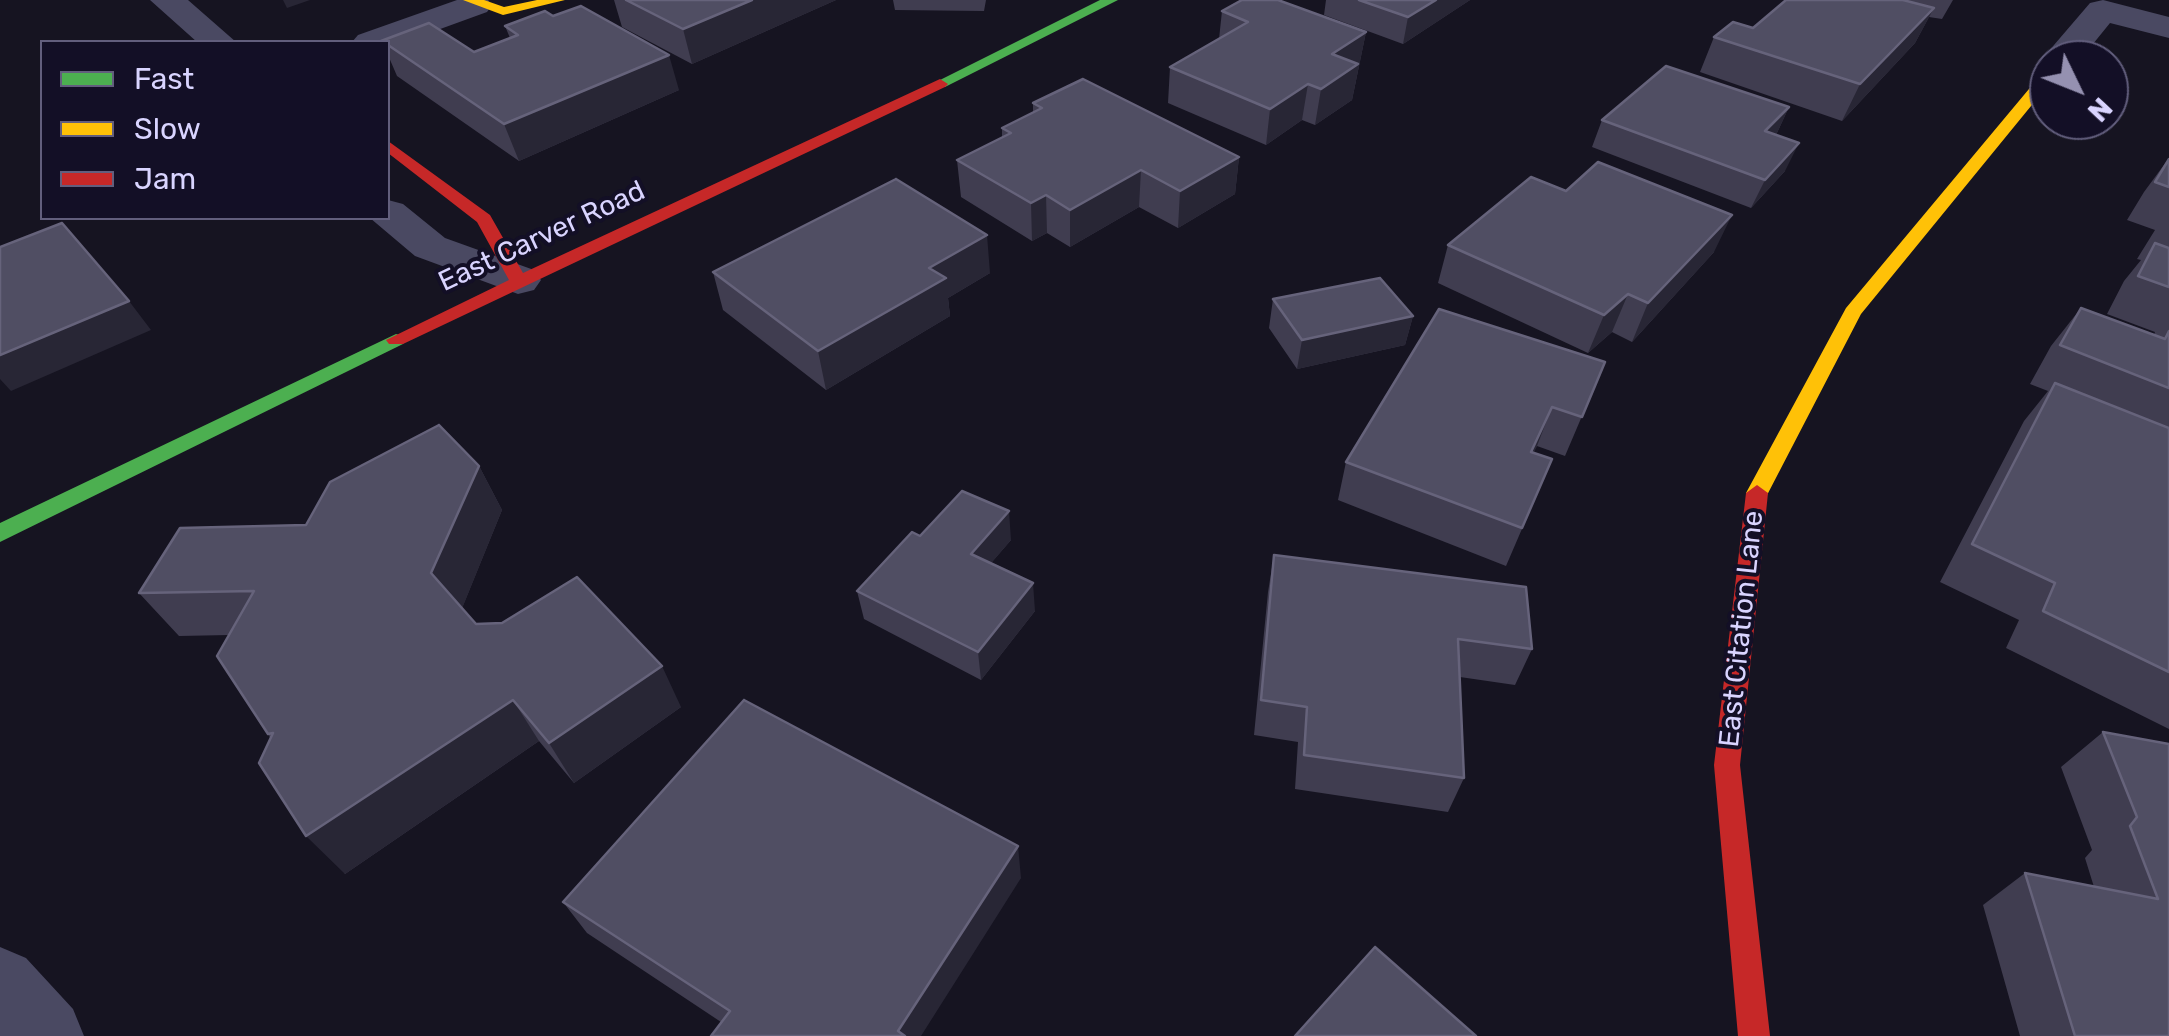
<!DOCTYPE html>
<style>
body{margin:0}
#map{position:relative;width:2169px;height:1036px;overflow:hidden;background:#161421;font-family:Rubik,sans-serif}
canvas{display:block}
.legend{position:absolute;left:40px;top:40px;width:350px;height:180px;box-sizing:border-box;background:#130f26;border:2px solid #625e7d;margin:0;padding:12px 18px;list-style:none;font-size:30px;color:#d9d4ff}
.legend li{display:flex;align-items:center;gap:20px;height:50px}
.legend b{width:50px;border:2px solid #625e7d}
.north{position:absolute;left:2029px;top:40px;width:100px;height:100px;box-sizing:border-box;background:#130f26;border:2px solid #625e7d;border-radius:50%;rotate:133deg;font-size:28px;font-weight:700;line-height:40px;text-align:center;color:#d9d4ff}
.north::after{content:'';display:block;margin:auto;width:35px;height:45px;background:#9591b1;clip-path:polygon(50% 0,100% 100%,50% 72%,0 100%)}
</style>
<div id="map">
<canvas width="2169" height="1036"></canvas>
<ul class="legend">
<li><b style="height:12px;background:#4caf50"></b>Fast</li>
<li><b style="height:12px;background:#ffc107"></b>Slow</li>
<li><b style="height:12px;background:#c62828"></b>Jam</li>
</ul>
<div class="north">N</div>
</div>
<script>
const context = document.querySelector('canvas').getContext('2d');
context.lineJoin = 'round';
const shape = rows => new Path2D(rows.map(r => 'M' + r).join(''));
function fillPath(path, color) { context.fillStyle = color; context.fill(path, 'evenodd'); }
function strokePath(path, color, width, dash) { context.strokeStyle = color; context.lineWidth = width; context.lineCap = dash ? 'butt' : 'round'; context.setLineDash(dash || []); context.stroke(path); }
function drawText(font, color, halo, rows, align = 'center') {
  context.font = font + ' Rubik,sans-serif'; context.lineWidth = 8; context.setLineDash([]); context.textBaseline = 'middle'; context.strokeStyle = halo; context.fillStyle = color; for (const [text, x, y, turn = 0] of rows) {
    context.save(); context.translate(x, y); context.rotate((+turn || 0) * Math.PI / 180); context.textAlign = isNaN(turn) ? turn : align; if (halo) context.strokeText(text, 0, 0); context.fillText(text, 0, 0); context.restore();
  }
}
fillPath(shape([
 [150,0,188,0,236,42,197,42,150,0],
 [457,0,488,0,492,5,487,12,388,48,388,42,352,42,358,35,457,0],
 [2103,0,2169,17,2169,38,2110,23,2080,60,2049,60,2048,68,2043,60,2048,52,2090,3,2103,0],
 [388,200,403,204,445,238,534,270,541,280,534,290,518,294,415,256,370,218,388,218,388,200],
 [0,947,26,958,73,1009,84,1036,0,1036,0,947]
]), '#4a4962');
fillPath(shape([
 [1100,0,1118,0,945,87,932,84,1100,0],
 [396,334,403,336,406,340,403,344,0,542,0,523,396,334]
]), '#4caf50');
fillPath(shape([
 [463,0,484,0,504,7,537,0,565,0,503,15,463,0],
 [2049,70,2049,84,1861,314,1765,499,1749,499,1746,493,1846,308,2044,71,2049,70]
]), '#ffc107');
fillPath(shape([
 [940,79,948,84,945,87,403,344,389,344,386,340,509,280,477,222,388,153,388,141,490,215,523,273,940,79],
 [1757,485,1768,493,1740,765,1770,1036,1738,1036,1714,765,1746,493,1757,485]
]), '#c62828');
fillPath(shape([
 [614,0,836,0,692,64,622,27],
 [893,0,986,0,984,11,895,10],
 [1326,0,1470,0,1403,44,1324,15],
 [1786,0,1953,0,1942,19,1929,17,1915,43,1842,121,1700,72,1714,37,1753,28],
 [1222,11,1366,32,1352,100,1315,125,1302,120,1266,145,1168,103,1170,67,1219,39],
 [505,26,679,90,519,161,397,76,388,55,388,42,382,42,381,41,474,52,510,38],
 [1033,103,1239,157,1235,194,1178,228,1139,207,1070,247,1047,233,1032,241,961,197,957,160,1002,138,1002,128,1033,113],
 [1789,107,1776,135,1785,171,1751,208,1592,147,1602,120],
 [2169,158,2169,729,2006,648,2019,620,1940,582,2024,421,2048,391,2030,384,2051,346,2081,308,2154,335,2155,332,2107,314,2124,281,2141,260,2137,259,2155,230,2127,220,2144,192],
 [1448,245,1714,252,1632,342,1612,332,1588,353,1438,283],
 [713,272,990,273,948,298,950,316,826,390,723,310],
 [1273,299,1413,316,1405,345,1297,369,1269,328],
 [1605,362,1565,456,1537,446,1533,453,1552,459,1506,566,1338,500,1346,462],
 [479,466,502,510,462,608,476,624,681,707,574,783,539,741,345,874,268,734,229,635,179,636,139,593,306,525],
 [920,536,1011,540,991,563,1035,611,981,680,864,619,857,591],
 [1274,555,1532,649,1515,685,1460,677,1464,778,1448,812,1295,789,1298,742,1254,735,1268,592],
 [2103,732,2169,744,2169,1036,2020,1036,1983,905,2025,873,2094,887,2085,858,2092,850,2061,767],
 [1021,878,721,1022,587,933,563,902]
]), '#403d50');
fillPath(shape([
 [283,0,310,0,287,8],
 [752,0,836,0,692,64,683,29],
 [1436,0,1470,0,1403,44,1408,17],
 [1934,8,1915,43,1842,121,1860,84],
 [1366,32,1352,100,1315,125,1321,89,1332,54],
 [669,55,679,90,519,161,504,124],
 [1308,84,1302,120,1266,145,1270,109],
 [1789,107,1776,135,1765,131],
 [1799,143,1785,171,1751,208,1765,180],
 [1239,157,1235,194,1178,228,1180,191],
 [1141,170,1139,207,1070,247,1070,210],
 [1046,195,1047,233,1032,241,1031,203],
 [1732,215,1714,252,1632,342,1648,303],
 [987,235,990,273,948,298,950,316,826,390,818,351,929,268],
 [1628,294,1612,332,1588,353,1604,315],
 [129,301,151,330,11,391,0,379,0,355],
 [1413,316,1405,345,1297,369,1302,340],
 [1552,407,1537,446,1516,490,1531,452],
 [479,466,502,510,459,616,431,573],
 [1009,511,1011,540,974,583,971,554],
 [1033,583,1035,611,981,680,978,652],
 [662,666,681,707,574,783,549,743],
 [513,700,539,741,345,874,306,836],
 [1018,846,1021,878,921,1036,899,1036,898,1031]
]), '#282635');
const building = shape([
 [626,0,752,0,683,29,626,0],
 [1242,0,1278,0,1366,32,1332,54,1358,64,1321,89,1308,84,1270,109,1170,67,1248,22,1222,11,1242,0],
 [1359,0,1436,0,1408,17,1359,0],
 [1786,0,1903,0,1934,8,1860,84,1714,37,1733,22,1753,28,1786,0],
 [581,6,669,55,504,124,388,45,388,42,381,41,429,23,474,52,518,35,505,26,545,11,553,16,581,6],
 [1666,66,1789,107,1765,131,1799,143,1765,180,1602,120,1666,66],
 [1083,79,1239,157,1180,191,1141,170,1070,210,1046,195,1031,203,957,160,1011,133,1002,128,1042,108,1033,103,1083,79],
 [2169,159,2169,187,2155,182,2169,159],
 [1598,162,1732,215,1648,303,1628,294,1604,315,1448,245,1531,177,1566,191,1598,162],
 [896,179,987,235,929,268,946,278,818,351,713,272,896,179],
 [62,223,129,301,0,355,0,247,62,223],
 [2155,243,2169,248,2169,287,2138,276,2155,243],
 [1380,278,1413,316,1302,340,1273,299,1380,278],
 [2081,308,2165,339,2169,331,2169,388,2060,345,2081,308],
 [1439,309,1605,362,1582,417,1552,407,1531,452,1552,459,1522,528,1346,462,1439,309],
 [2055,383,2169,428,2169,672,2043,611,2055,583,1972,544,2055,383],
 [439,425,479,466,431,573,476,624,502,623,577,577,662,666,549,743,513,700,306,836,259,763,273,733,268,734,217,656,254,591,139,593,180,528,306,525,330,482,439,425],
 [962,491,1009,511,971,554,1033,583,978,652,857,591,912,532,920,536,962,491],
 [1274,555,1526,587,1532,649,1458,639,1464,778,1304,755,1307,707,1261,700,1274,555],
 [744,700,1018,846,898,1031,905,1036,711,1036,730,1011,563,902,744,700],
 [2103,732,2169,744,2169,1036,2075,1036,2025,873,2158,899,2130,826,2137,817,2103,732],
 [1375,947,1476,1036,1295,1036,1375,947]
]);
fillPath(building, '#504e63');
strokePath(building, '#66637b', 2.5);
drawText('28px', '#d9d4ff', '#130f26', [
 ["East Carver Road",542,237,-25],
 ["East Citation Lane",1742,629,-84]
]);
</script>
